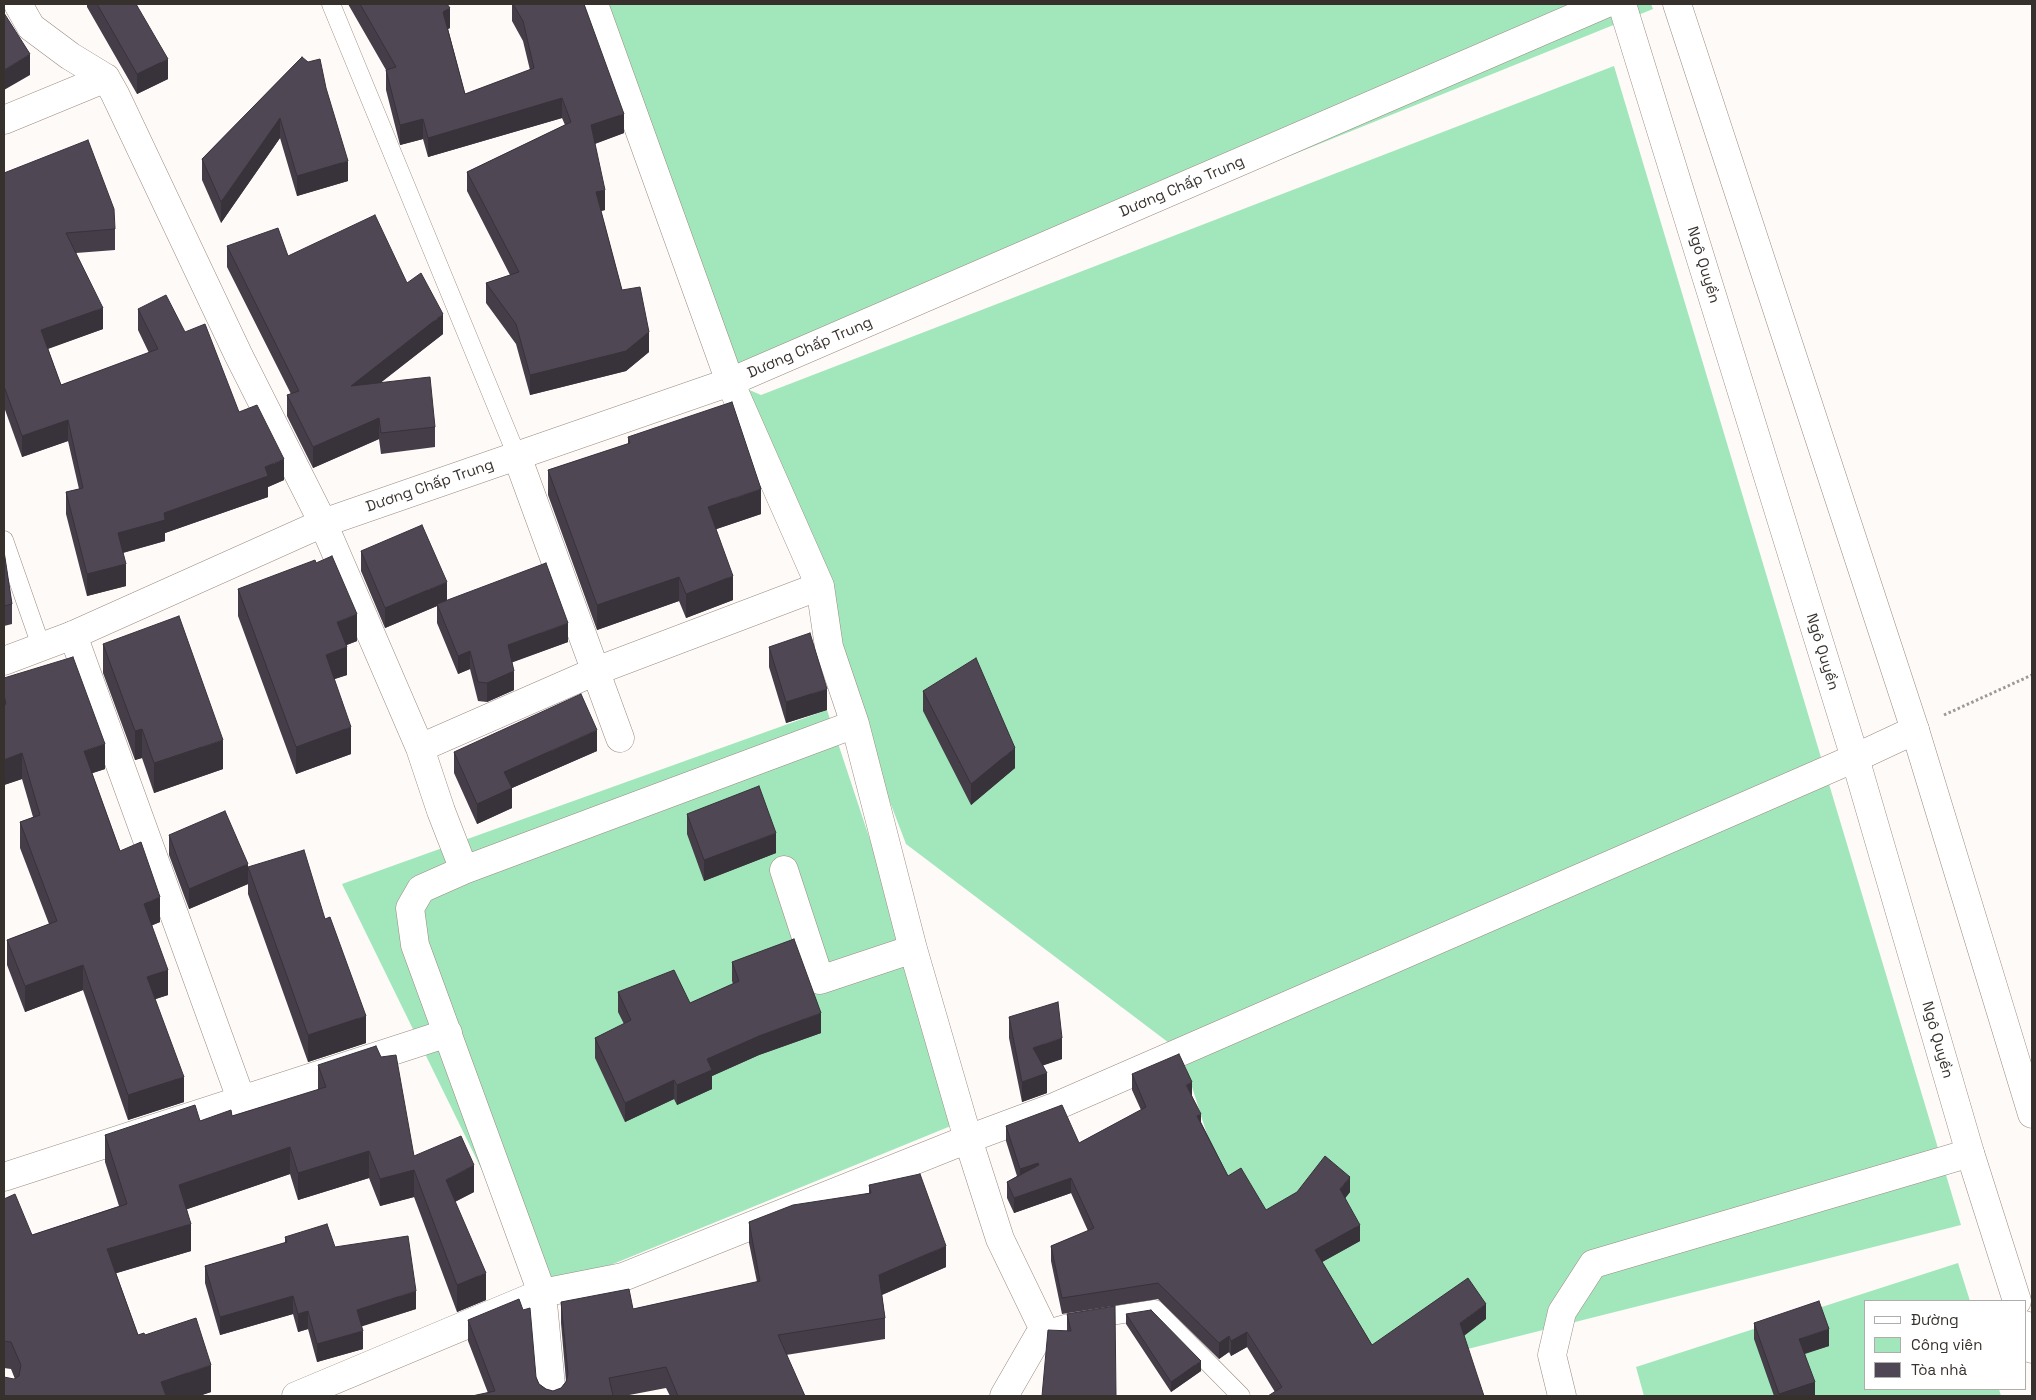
<!DOCTYPE html>
<meta charset="utf-8">
<style>
body{margin:0}
#map{position:relative;width:2036px;height:1400px;overflow:hidden;background:#fefaf8;font-family:"Space Grotesk",sans-serif}
canvas{display:block}
.frame{position:absolute;inset:0;border:5px solid #37312d;pointer-events:none}
.legend{position:absolute;left:1864px;top:1300px;width:162px;height:90px;box-sizing:border-box;background:#fff;border:1px solid #afadab;margin:0;padding:6px 9px;list-style:none;font-size:15px;color:#37312d}
.legend li{display:flex;align-items:center;gap:10px;height:25px}
.legend b{width:25px;border:1px solid #afadab}
</style>
<div id="map">
<canvas width="2036" height="1400"></canvas>
<div class="frame"></div>
<ul class="legend">
<li><b style="height:6px;background:#fff"></b>Đường</li>
<li><b style="height:14px;background:#a2e6bb"></b>Công viên</li>
<li><b style="height:14px;background:#504754"></b>Tòa nhà</li>
</ul>
</div>
<script>
const context = document.querySelector('canvas').getContext('2d');
context.lineJoin = 'round';
function fillPath(path, color) { context.fillStyle = color; context.fill(path, 'evenodd'); }
const shape = rows => new Path2D(rows.map(r => 'M' + r).join(''));
function strokePath(path, color, width, dash) { context.strokeStyle = color; context.lineWidth = width; context.lineCap = dash ? 'butt' : 'round'; context.setLineDash(dash || []); context.stroke(path); }
function drawText(font, color, halo, rows, align = 'center') {
  context.font = font + ' "Space Grotesk",sans-serif'; context.lineWidth = 5; context.setLineDash([]); context.textBaseline = 'middle'; context.strokeStyle = halo; context.fillStyle = color; for (const [text, x, y, turn = 0] of rows) {
    context.save(); context.translate(x, y); context.rotate((+turn || 0) * Math.PI / 180); context.textAlign = isNaN(turn) ? turn : align; if (halo) context.strokeText(text, 0, 0); context.fillText(text, 0, 0); context.restore();
  }
}
fillPath(shape([
 [594,4,1651,4,1653,9,731,382,761,395,1614,66,1961,1225,1384,1370,1228,1201,1181,1052,906,844,730,382],
 [827,710,963,1121,542,1293,342,884],
 [1958,1263,1970,1301,1865,1301,1865,1389,1999,1389,2001,1396,1644,1396,1636,1367]
]), '#a2e6bb');
const service = shape([
 [331,4,517,456],
 [4,540,41,646],
 [1044,1330,1072,1322,1155,1309,1241,1396]
]);
const minor = shape([
 [18,4,31,27,70,56,106,78,115,94,238,354,323,523,420,748,441,811,464,870],
 [594,4,730,382,820,586,829,647,855,724,913,949,968,1139,1000,1239,1044,1330,1038,1337,1004,1396],
 [4,120,106,78],
 [517,456,620,738],
 [73,635,241,1099],
 [420,748,596,671,820,586],
 [784,870,820,980,913,949],
 [4,1177,448,1033],
 [296,1396,542,1293,623,1277,968,1139,1054,1107,1855,758,1915,730],
 [552,1396,542,1293,415,945,410,908,421,889,464,870,855,724],
 [1562,1396,1552,1355,1562,1312,1593,1264,1970,1153]
]);
const tertiary = shape([
 [4,661,73,635,323,523,730,382,1605,4]
]);
const secondary = shape([
 [1622,4,1855,758,1970,1153,2017,1301],
 [1677,4,1915,730,2032,1114],
 [2025,1325,2032,1349]
]);
strokePath(service, '#9a8a80', 19);
strokePath(minor, '#9a8a80', 29);
strokePath(tertiary, '#9a8a80', 29);
strokePath(secondary, '#9a8a80', 29);
strokePath(shape([
 [1944,715,2032,675]
]), '#9e9996', 3, [2.5, 2.5]);
strokePath(service, '#fff', 18);
strokePath(minor, '#fff', 28);
strokePath(tertiary, '#fff', 28);
strokePath(secondary, '#fff', 28);
fillPath(shape([
 [87,4,136,4,168,79,137,94,87,7],
 [348,4,451,4,448,5,450,28,448,29,465,94,530,70,523,41,512,21,512,4,584,4,624,133,595,144,605,210,601,211,622,290,649,352,626,371,530,395,516,344,486,303,486,283,510,275,467,191,467,172,565,125,562,118,428,157,423,139,400,145,386,90,386,70],
 [302,57,348,181,297,196,280,138,221,223,202,180,202,159],
 [4,173,115,229,115,250,76,253,103,329,48,349,61,385,149,353,138,330,138,309,185,332,239,412,284,480,268,487,268,497,165,533,165,541,123,553,126,586,87,596,66,514,66,492,79,489,68,441,22,457,4,407],
 [227,246,288,256,407,283,443,334,381,382,435,427,435,447,381,454,379,439,313,468,287,416,287,395,291,394,227,267],
 [628,437,761,514,716,529,733,600,686,618,679,601,597,630,548,495,548,470,628,444],
 [4,551,12,604,12,624,4,626],
 [361,551,447,601,568,642,512,662,514,690,487,702,478,701,470,669,458,674,437,623,437,606,385,628,361,571],
 [238,589,357,641,346,645,347,675,334,679,351,754,296,774,238,616],
 [103,644,223,769,154,793,142,758,135,760,103,673],
 [769,647,827,710,786,723,769,667],
 [4,678,105,769,92,773,120,851,160,922,152,925,168,995,155,999,184,1102,128,1120,83,990,25,1012,7,965,7,940,49,924,20,848,20,822,33,817,22,779,4,785],
 [923,691,1015,768,971,805,923,711],
 [597,751,512,788,512,808,477,824,454,773,454,752],
 [687,814,776,853,704,881,687,834],
 [169,835,248,867,325,919,366,1043,308,1062,248,894,248,884,189,909,169,855],
 [732,962,821,1033,759,1055,712,1076,712,1089,677,1105,674,1099,625,1122,595,1058,595,1038,624,1024,618,1012,618,992,690,1003,733,984,732,981],
 [1009,1017,1062,1059,1043,1065,1047,1093,1022,1102,1009,1038],
 [318,1065,414,1156,474,1192,455,1202,486,1300,457,1312,414,1197,380,1206,369,1178,298,1200,290,1174,187,1209,191,1251,116,1273,138,1335,145,1335,211,1392,199,1396,4,1396,15,1379,11,1369,4,1368,4,1199,32,1235,119,1206,105,1162,105,1135,232,1116,318,1090],
 [1132,1074,1192,1096,1201,1122,1228,1176,1266,1210,1350,1192,1345,1198,1360,1241,1322,1262,1372,1345,1486,1319,1275,1392,1247,1347,1231,1356,1229,1352,1219,1359,1158,1299,1062,1314,1051,1261,1051,1246,1088,1231,1071,1193,1014,1213,1007,1198,1007,1182,1017,1176,1006,1141,1006,1126,1079,1143,1141,1110,1132,1090],
 [869,1185,946,1267,882,1295,885,1318,885,1339,786,1355,805,1396,670,1396,666,1388,624,1396,472,1396,488,1393,468,1341,468,1320,536,1377,539,1384,546,1389,553,1391,561,1388,566,1381,561,1323,561,1302,633,1309,757,1282,749,1243,749,1222,869,1193],
 [285,1237,335,1247,416,1309,361,1326,363,1349,317,1362,308,1329,298,1332,293,1314,220,1335,205,1283,205,1266,285,1243],
 [1067,1314,1116,1396,1067,1331],
 [1126,1314,1201,1371,1171,1392,1126,1324],
 [1754,1323,1829,1346,1805,1354,1815,1396,1774,1396,1754,1339]
]), '#453d48');
fillPath(shape([
 [450,8,450,28,443,31,443,12],
 [30,54,30,75,4,90,4,70],
 [168,59,168,79,137,94,137,74],
 [562,98,562,118,428,157,428,138],
 [624,114,624,133,591,145,591,125],
 [280,118,280,138,221,223,221,202],
 [423,119,423,139,400,145,400,125],
 [348,161,348,181,297,196,297,176],
 [605,190,605,210,596,212,596,192],
 [103,308,103,329,41,351,41,330],
 [443,314,443,334,351,406,351,386],
 [649,332,649,352,626,371,530,395,530,375],
 [379,418,379,439,313,468,313,447],
 [68,420,68,441,22,457,22,436],
 [284,459,284,480,268,487,268,497,165,533,165,541,118,554,118,533],
 [761,489,761,514,708,532,708,507],
 [126,564,126,586,87,596,87,574],
 [733,576,733,600,686,618,686,594],
 [679,577,679,601,597,630,597,605],
 [447,582,447,602,437,604,437,606,385,628,385,608],
 [357,614,357,641,337,649,337,622],
 [568,623,568,642,508,664,508,645],
 [347,647,347,675,326,682,326,655],
 [470,651,470,669,458,674,458,656],
 [514,671,514,690,487,702,487,683],
 [827,689,827,710,786,723,786,702],
 [351,727,351,754,296,774,296,747],
 [142,729,142,758,135,760,135,731],
 [597,730,597,751,512,788,512,808,477,824,477,804,504,772],
 [223,740,223,769,154,793,154,763],
 [105,744,105,769,84,776,84,751],
 [1015,748,1015,768,971,805,971,784],
 [22,753,22,779,4,785,4,760],
 [776,833,776,853,704,881,704,860],
 [248,864,248,884,189,909,189,889],
 [160,897,160,922,144,929,144,904],
 [83,965,83,990,25,1012,25,986],
 [168,970,168,995,147,1002,147,977],
 [821,1013,821,1033,759,1055,712,1076,712,1089,677,1105,677,1085,707,1059,759,1036],
 [366,1016,366,1043,308,1062,308,1035],
 [1062,1038,1062,1059,1033,1069,1033,1048],
 [1047,1073,1047,1093,1022,1102,1022,1082],
 [184,1077,184,1102,128,1120,128,1095],
 [674,1080,674,1099,625,1122,625,1103],
 [1192,1082,1192,1098,1186,1085],
 [1201,1114,1201,1130,1197,1116],
 [290,1147,290,1174,179,1212,179,1185],
 [369,1151,369,1178,298,1200,298,1173],
 [1038,1163,1038,1179,1020,1185,1020,1169],
 [474,1165,474,1192,446,1206,446,1180],
 [414,1170,414,1197,380,1206,380,1179],
 [1350,1177,1350,1192,1340,1205,1340,1189],
 [1071,1178,1071,1193,1014,1213,1014,1198],
 [191,1224,191,1251,107,1276,107,1249],
 [1360,1225,1360,1241,1315,1266,1315,1250],
 [946,1246,946,1267,879,1296,879,1275],
 [486,1273,486,1300,457,1312,457,1285],
 [416,1291,416,1309,357,1328,357,1310],
 [293,1296,293,1314,220,1335,220,1317],
 [1486,1304,1486,1319,1460,1339,1460,1323],
 [308,1311,308,1329,298,1332,298,1314],
 [1829,1329,1829,1346,1799,1355,1799,1339],
 [363,1331,363,1349,317,1362,317,1344],
 [1247,1332,1247,1347,1231,1356,1231,1341],
 [1229,1336,1229,1352,1219,1359,1219,1343],
 [1201,1361,1201,1371,1171,1392,1171,1382],
 [211,1365,211,1392,199,1396,161,1396,161,1382],
 [1815,1382,1815,1396,1779,1396,1779,1394]
]), '#38323b');
const building = shape([
 [97,4,136,4,168,59,137,74,97,4],
 [360,4,447,4,450,8,443,12,465,94,534,68,523,21,513,4,584,4,624,114,591,125,605,190,596,192,622,290,640,287,649,332,626,351,530,375,516,324,486,283,519,272,467,172,571,122,562,98,428,138,423,119,400,125,386,70,396,67,360,4],
 [4,13,30,54,4,70,4,13],
 [302,57,308,62,320,59,326,88,348,161,297,176,280,118,221,202,202,159,302,57],
 [88,140,114,209,115,229,66,233,103,308,41,330,61,385,158,349,138,309,166,295,185,332,205,324,239,412,257,405,284,459,265,467,268,476,164,513,165,520,118,533,126,564,87,574,66,492,83,488,68,420,22,436,4,386,4,173,88,140],
 [375,215,407,283,421,273,443,314,351,386,430,377,435,427,381,433,379,418,313,447,287,395,299,391,227,246,278,228,288,256,375,215],
 [732,402,761,489,708,507,733,576,686,594,679,577,597,605,548,470,630,443,628,437,732,402],
 [422,525,447,582,385,608,361,551,422,525],
 [4,551,12,604,4,606,4,551],
 [332,556,357,614,337,622,347,647,326,655,351,727,296,747,238,589,315,560,316,563,332,556],
 [546,563,568,623,508,645,514,671,487,683,478,682,470,651,458,656,437,604,546,563],
 [179,616,223,740,154,763,142,729,135,731,103,644,179,616],
 [810,633,827,689,786,702,769,647,810,633],
 [73,657,105,744,84,751,120,851,141,842,160,897,144,904,168,970,147,977,184,1077,128,1095,83,965,25,986,7,940,57,921,20,822,40,815,22,753,4,760,4,705,6,704,4,695,4,678,73,657],
 [976,658,1015,748,971,784,923,691,976,658],
 [581,694,597,730,504,772,512,788,477,804,454,752,581,694],
 [759,786,776,833,704,860,687,814,759,786],
 [225,811,248,864,189,889,169,835,225,811],
 [304,850,325,919,330,917,366,1016,308,1035,248,867,304,850],
 [794,939,821,1013,759,1036,707,1059,712,1070,677,1085,674,1080,625,1103,595,1038,631,1020,618,992,674,970,690,1003,739,981,732,962,794,939],
 [1058,1002,1062,1038,1033,1048,1047,1073,1022,1082,1009,1017,1058,1002],
 [376,1046,381,1057,396,1055,414,1156,461,1136,474,1165,446,1180,486,1273,457,1285,414,1170,380,1179,369,1151,298,1173,290,1147,179,1185,191,1224,107,1249,138,1335,144,1333,145,1335,196,1318,211,1365,161,1382,166,1396,4,1396,4,1377,14,1379,19,1376,21,1365,11,1342,4,1341,4,1199,15,1194,32,1235,127,1204,105,1135,195,1105,200,1121,231,1110,232,1116,326,1087,318,1065,376,1046],
 [1179,1054,1192,1082,1186,1085,1201,1114,1197,1116,1228,1176,1241,1168,1266,1210,1297,1192,1325,1156,1350,1177,1340,1189,1360,1225,1315,1250,1372,1345,1468,1278,1486,1304,1460,1323,1484,1396,1268,1396,1282,1387,1247,1332,1231,1341,1229,1336,1219,1343,1158,1283,1062,1298,1051,1246,1094,1228,1071,1178,1014,1198,1007,1182,1039,1165,1038,1163,1020,1169,1006,1126,1062,1105,1079,1143,1146,1107,1132,1074,1179,1054],
 [920,1174,946,1246,879,1275,885,1318,778,1335,805,1396,678,1396,666,1367,609,1378,613,1396,472,1396,495,1391,468,1320,519,1299,523,1310,530,1308,536,1377,539,1384,546,1389,553,1391,561,1388,566,1382,568,1374,561,1302,629,1289,633,1309,760,1281,749,1222,793,1205,871,1193,869,1185,920,1174],
 [327,1224,335,1247,408,1236,416,1291,357,1310,363,1331,317,1344,308,1311,298,1314,293,1296,220,1317,205,1266,287,1242,285,1237,327,1224],
 [1819,1301,1829,1329,1799,1339,1815,1382,1779,1394,1754,1323,1819,1301],
 [1115,1306,1116,1396,1042,1396,1048,1330,1071,1331,1067,1314,1115,1306],
 [1151,1310,1201,1361,1171,1382,1126,1314,1151,1310]
]);
fillPath(building, '#504754');
strokePath(building, '#38323b', 1);
drawText('15px', '#37312d', '#fff', [
 ["Dương Chấp Trung",1182,187,-23],
 ["Ngô Quyền",1703,265,73],
 ["Dương Chấp Trung",810,348,-23],
 ["Dương Chấp Trung",430,486,-19],
 ["Ngô Quyền",1822,652,73],
 ["Ngô Quyền",1937,1040,74]
]);
</script>
